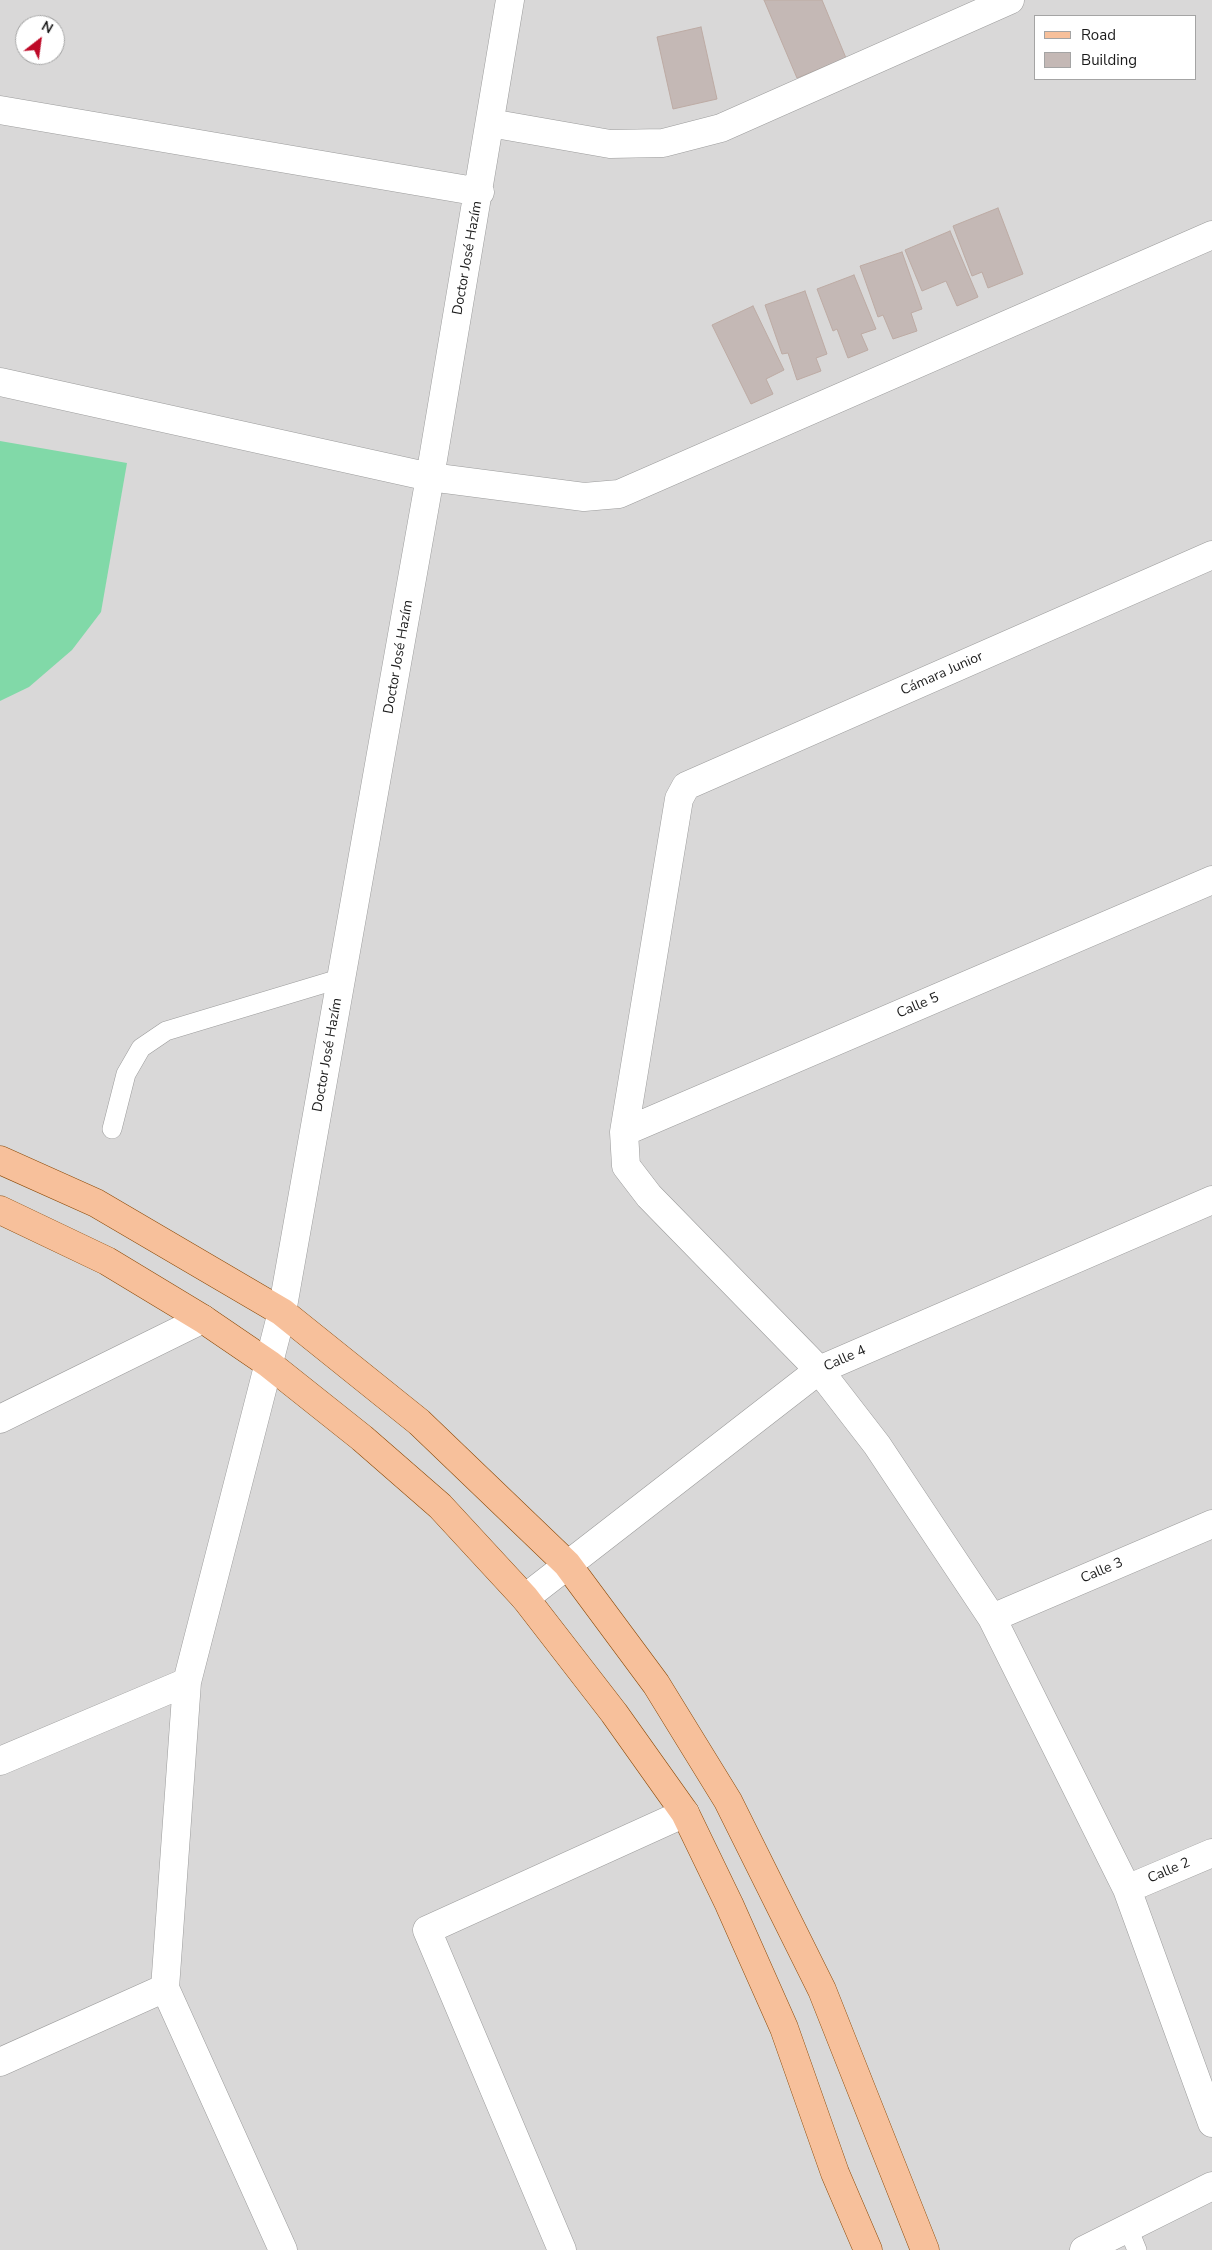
<!DOCTYPE html>
<meta charset="utf-8">
<style>
body{margin:0}
#map{position:relative;width:1212px;height:2250px;overflow:hidden;background:#ece7e1;font-family:"Nunito Sans",sans-serif}
canvas{display:block}
.legend{position:absolute;left:1034px;top:15px;width:162px;height:65px;box-sizing:border-box;background:#fff;border:1px solid #a4a4a4;margin:0;padding:6px 9px;list-style:none;font-size:15px;color:#1b1b1b}
.legend li{display:flex;align-items:center;gap:10px;height:25px}
.legend b{width:25px;border:1px solid #a4a4a4}
.north{position:absolute;left:15px;top:15px;width:50px;height:50px;box-sizing:border-box;background:#fff;border:1px solid #a4a4a4;border-radius:50%;rotate:30deg;font-size:14px;font-weight:700;line-height:20px;text-align:center;color:#1b1b1b}
.north::after{content:'';display:block;margin:auto;width:18px;height:22px;background:#be0927;clip-path:polygon(50% 0,100% 100%,50% 72%,0 100%)}
</style>
<div id="map">
<canvas width="1212" height="2250"></canvas>
<ul class="legend">
<li><b style="height:6px;background:#f7c09b"></b>Road</li>
<li><b style="height:14px;background:#c4b8b5"></b>Building</li>
</ul>
<div class="north">N</div>
</div>
<script>
const context = document.querySelector('canvas').getContext('2d');
context.lineJoin = 'round';
function fillPath(path, color) { context.fillStyle = color; context.fill(path, 'evenodd'); }
const shape = rows => new Path2D(rows.map(r => 'M' + r).join(''));
function strokePath(path, color, width, dash) { context.strokeStyle = color; context.lineWidth = width; context.lineCap = dash ? 'butt' : 'round'; context.setLineDash(dash || []); context.stroke(path); }
function drawText(font, color, halo, rows, align = 'center') {
  context.font = font + ' "Nunito Sans",sans-serif'; context.lineWidth = 4; context.setLineDash([]); context.textBaseline = 'middle'; context.strokeStyle = halo; context.fillStyle = color; for (const [text, x, y, turn = 0] of rows) {
    context.save(); context.translate(x, y); context.rotate((+turn || 0) * Math.PI / 180); context.textAlign = isNaN(turn) ? turn : align; if (halo) context.strokeText(text, 0, 0); context.fillText(text, 0, 0); context.restore();
  }
}
fillPath(shape([
 [0,0,1212,0,1212,2250,0,2250],
 [1036,16,1196,16,1196,79,1036,79],
 [25,25,55,25,55,55,25,55]
]), '#d9d8d8');
fillPath(shape([
 [0,441,127,463,101,612,72,650,29,687,0,701]
]), '#81d9a8');
const building = shape([
 [764,0,822,0,846,58,797,78,764,0],
 [701,27,717,99,673,109,657,37,701,27],
 [998,208,1023,274,988,288,982,272,972,276,953,226,998,208],
 [950,231,978,297,957,306,946,281,922,291,905,250,950,231],
 [902,252,922,309,911,313,917,331,893,339,883,315,878,317,860,266,902,252],
 [854,275,876,329,861,334,868,350,848,358,837,329,833,331,817,289,854,275],
 [805,291,827,354,816,358,821,371,797,380,788,353,782,354,765,305,805,291],
 [753,306,784,370,766,379,773,394,751,404,712,325,753,306]
]);
fillPath(building, '#c4b8b5');
strokePath(building, '#bdaba4', 1);
const service = shape([
 [112,1129,126,1074,141,1048,166,1031,342,978],
 [1128,2228,1137,2250]
]);
const minor = shape([
 [0,110,480,192],
 [490,123,610,144,663,143,721,128,1010,0],
 [0,382,430,477,584,497,619,494,1212,235],
 [1212,555,686,786,679,799,624,1132,626,1166,649,1196,819,1370,877,1445,992,1618,1127,1889,1212,2123],
 [624,1132,1212,880],
 [0,1419,203,1319],
 [525,1598,819,1370,1212,1200],
 [992,1618,1212,1524],
 [0,1761,187,1682],
 [1127,1889,1212,1853],
 [0,2062,165,1988],
 [283,2250,165,1988,187,1682,282,1312,430,477,510,0],
 [562,2250,427,1930,685,1813],
 [1084,2250,1212,2186]
]);
const primary = shape([
 [0,1160,96,1203,282,1312,419,1422,567,1564,656,1684,728,1801,822,1990,925,2250],
 [0,1210,107,1261,203,1319,269,1364,362,1438,440,1506,525,1598,614,1713,685,1813,729,1904,784,2028,835,2173,868,2250]
]);
strokePath(service, '#9c9c9c', 20);
strokePath(minor, '#9c9c9c', 29);
strokePath(primary, '#8c4906', 29);
strokePath(service, '#fff', 19);
strokePath(minor, '#fff', 28);
strokePath(primary, '#f7c09b', 28);
drawText('14px', '#1b1b1b', '#fff', [
 ["Doctor José Hazím",468,258,-80],
 ["Doctor José Hazím",399,657,-80],
 ["Cámara Junior",942,674,-24],
 ["Calle 5",918,1006,-23],
 ["Doctor José Hazím",328,1055,-80],
 ["Calle 4",845,1359,-24],
 ["Calle 3",1102,1571,-23],
 ["Calle 2",1169,1871,-23]
]);
</script>
